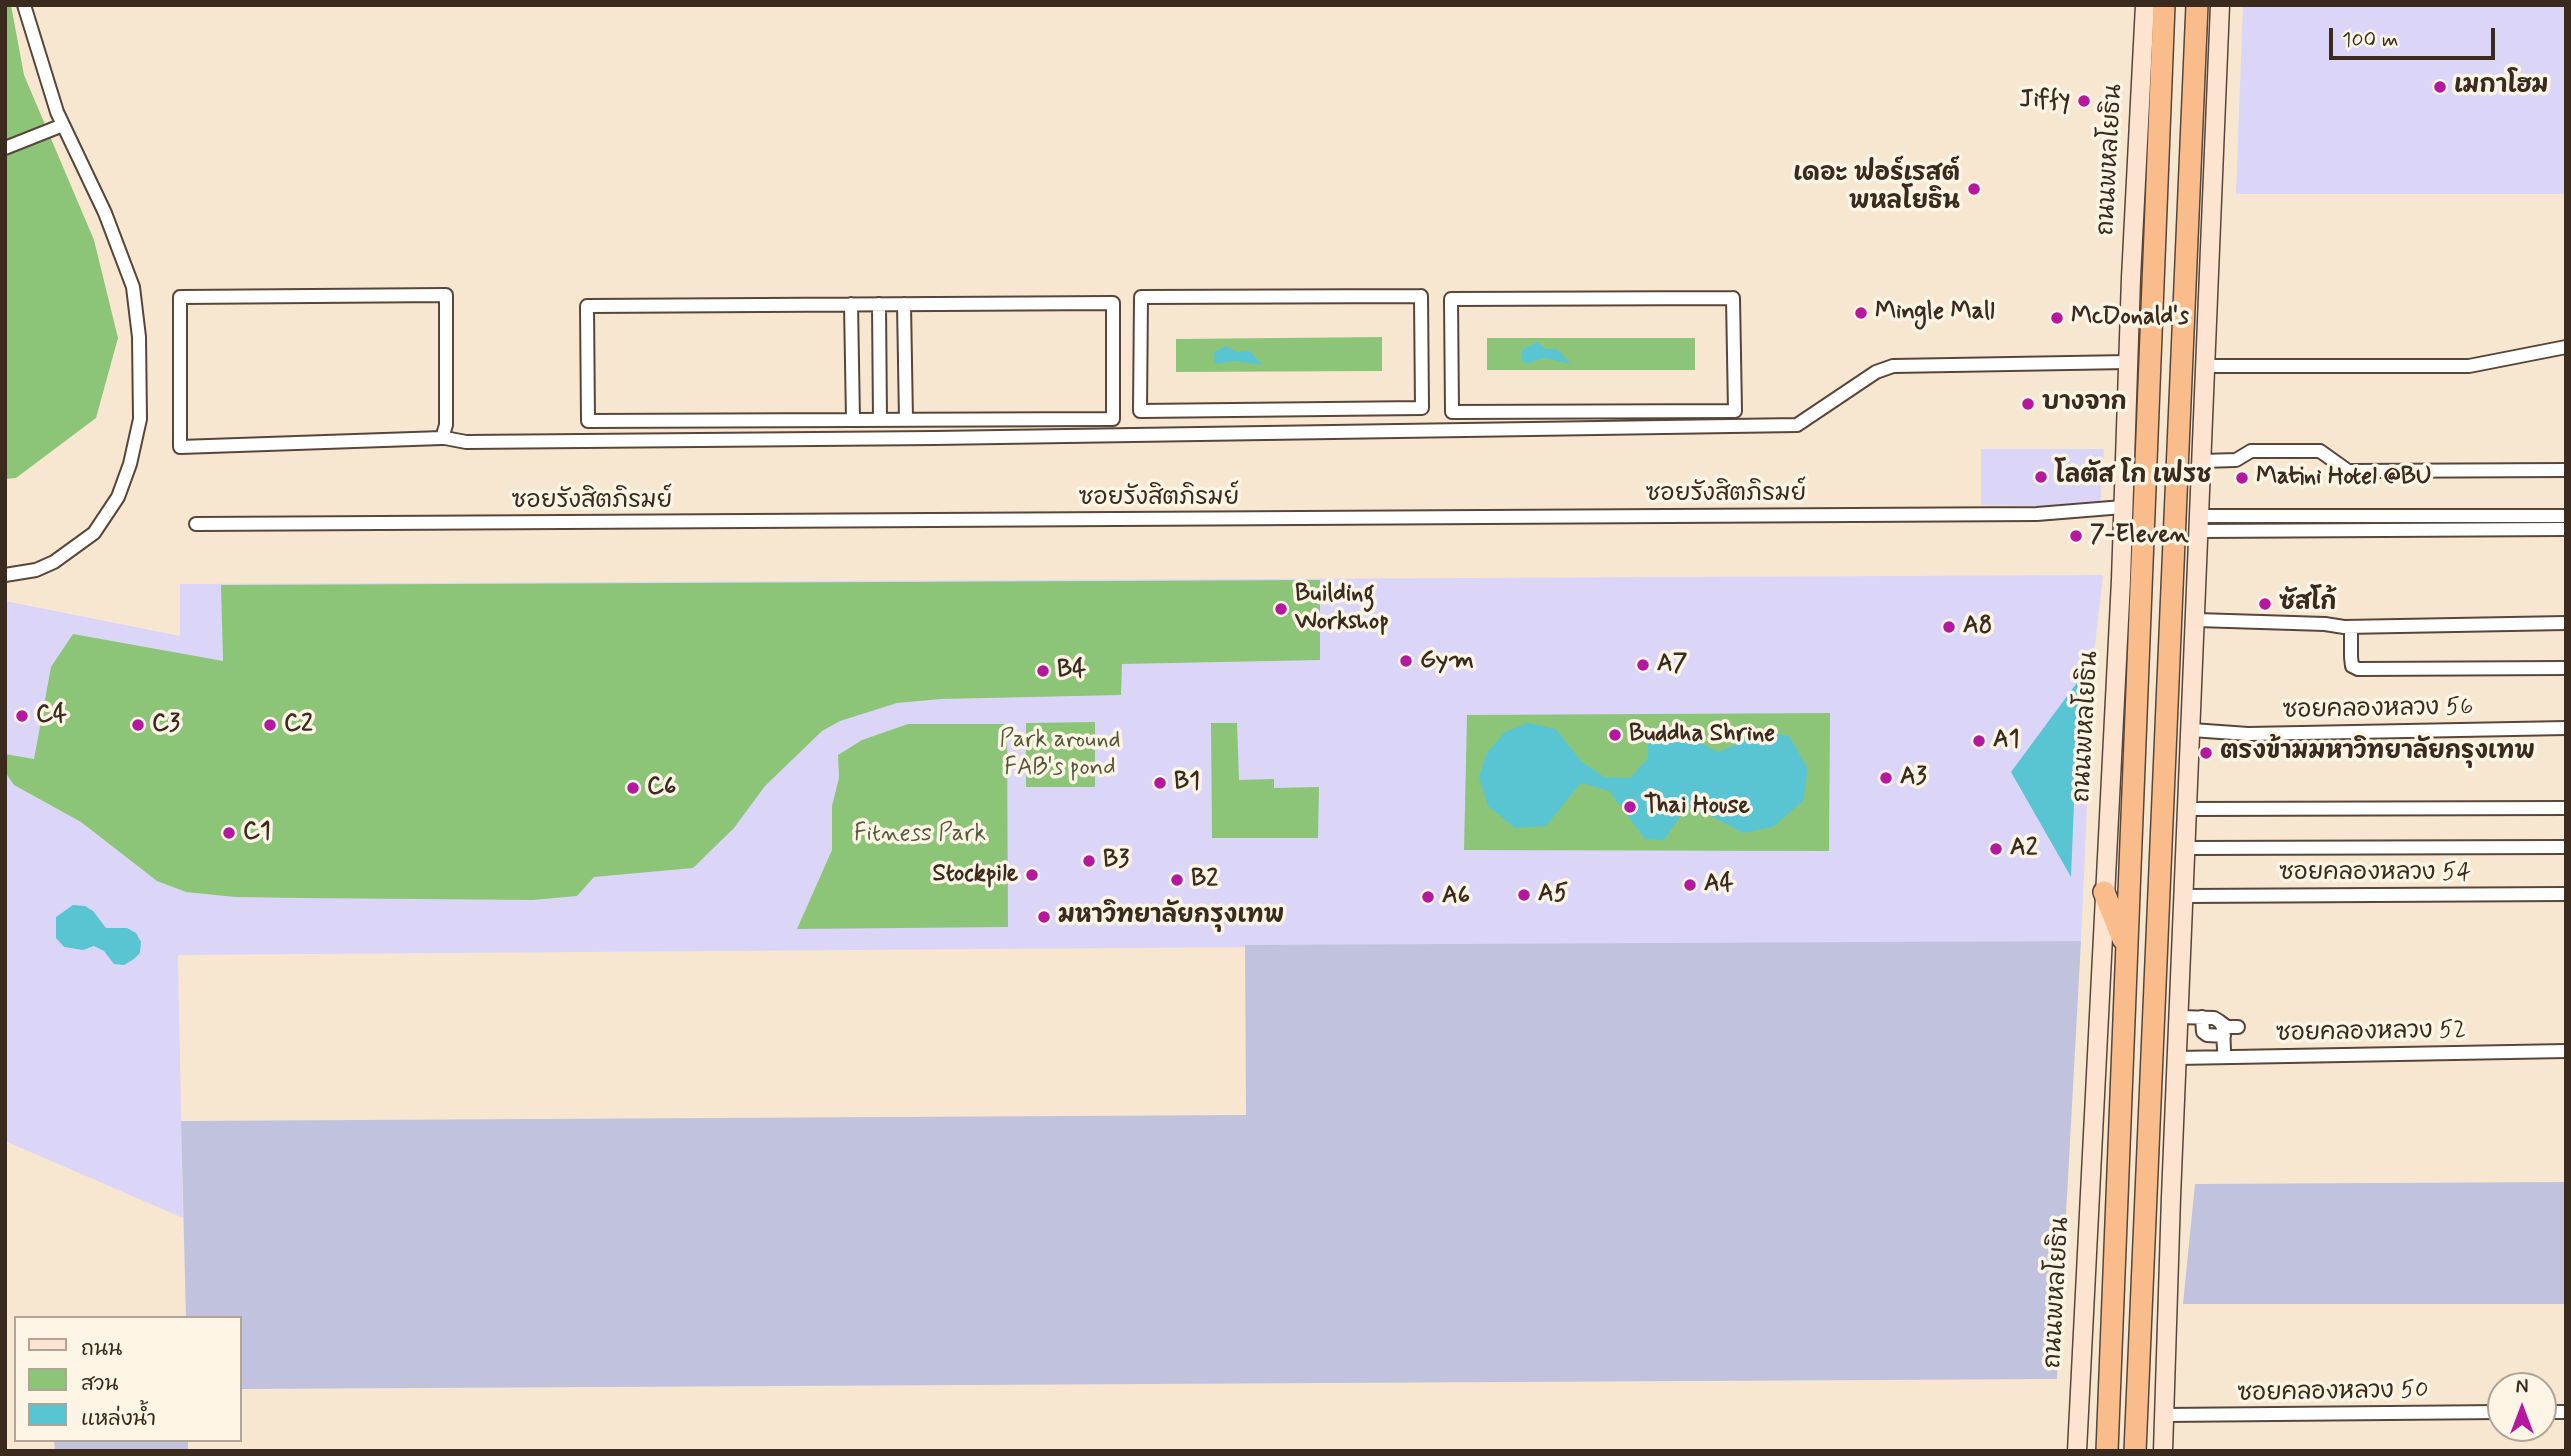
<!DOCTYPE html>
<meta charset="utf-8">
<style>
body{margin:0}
#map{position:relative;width:2571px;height:1456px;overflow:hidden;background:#f8e7d0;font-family:Mynerve,"Playpen Sans Thai",sans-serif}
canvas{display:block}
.frame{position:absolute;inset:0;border:7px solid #3b2a1e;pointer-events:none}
.legend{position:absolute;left:14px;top:1316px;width:228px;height:126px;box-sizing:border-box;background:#fcf5e5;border:2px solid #afa495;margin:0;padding:9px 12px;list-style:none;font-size:21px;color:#3b2a1e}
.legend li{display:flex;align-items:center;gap:14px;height:35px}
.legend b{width:35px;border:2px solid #afa495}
.north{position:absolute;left:2487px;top:1372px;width:70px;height:70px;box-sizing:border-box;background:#fcf5e5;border:2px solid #afa495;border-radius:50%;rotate:0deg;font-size:19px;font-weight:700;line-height:28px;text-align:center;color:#3b2a1e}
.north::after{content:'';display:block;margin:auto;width:24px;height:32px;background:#b5179e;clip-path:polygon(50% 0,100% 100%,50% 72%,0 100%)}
.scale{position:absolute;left:2329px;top:28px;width:166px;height:32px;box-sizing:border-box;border:4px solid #3b2a1e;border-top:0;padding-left:9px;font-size:21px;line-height:24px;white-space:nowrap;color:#3b2a1e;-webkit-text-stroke:5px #fcf5e5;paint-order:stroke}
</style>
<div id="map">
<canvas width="2571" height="1456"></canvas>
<div class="frame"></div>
<ul class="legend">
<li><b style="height:9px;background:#fde4d1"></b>ถนน</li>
<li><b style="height:19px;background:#8dc578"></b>สวน</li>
<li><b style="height:19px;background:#59c5d2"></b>แหล่งน้ำ</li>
</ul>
<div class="north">N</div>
<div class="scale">100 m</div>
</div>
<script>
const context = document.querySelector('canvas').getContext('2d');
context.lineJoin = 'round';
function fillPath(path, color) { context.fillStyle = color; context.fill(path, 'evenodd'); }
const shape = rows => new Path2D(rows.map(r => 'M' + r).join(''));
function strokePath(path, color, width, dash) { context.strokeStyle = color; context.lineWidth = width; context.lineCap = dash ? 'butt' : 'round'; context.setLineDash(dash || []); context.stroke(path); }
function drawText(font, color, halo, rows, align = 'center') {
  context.font = font + ' Mynerve,"Playpen Sans Thai",sans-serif'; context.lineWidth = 7; context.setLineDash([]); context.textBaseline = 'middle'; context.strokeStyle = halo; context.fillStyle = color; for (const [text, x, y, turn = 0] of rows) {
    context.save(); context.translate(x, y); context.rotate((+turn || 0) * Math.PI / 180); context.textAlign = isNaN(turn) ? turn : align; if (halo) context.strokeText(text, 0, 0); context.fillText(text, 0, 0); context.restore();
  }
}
fillPath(shape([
 [2243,5,2566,5,2566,194,2236,194],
 [1981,449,2104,449,2100,507,1981,505],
 [2103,575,2094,654,2081,941,178,955,183,1218,5,1141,5,601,180,636,180,584]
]), '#dbd6f7');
fillPath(shape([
 [2081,941,2057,1379,240,1389,240,1318,186,1318,181,1121,1246,1115,1245,945],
 [2566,1182,2566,1304,2183,1304,2195,1184],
 [54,1440,188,1440,188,1451,55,1451]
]), '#c1c2dd');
fillPath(shape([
 [5,5,11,5,24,75,94,240,118,338,96,418,16,478,5,479],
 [1382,337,1382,371,1176,372,1176,339],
 [1487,338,1695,338,1695,370,1487,370],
 [1320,580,1320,660,1122,664,1121,695,941,699,897,703,840,721,822,731,765,786,734,828,693,868,594,877,577,896,533,900,300,898,235,897,186,892,157,881,81,822,14,785,5,772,5,754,34,759,51,667,73,634,223,661,221,585],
 [1830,713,1829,851,1464,850,1467,715],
 [1095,722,1095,787,1026,787,1026,723],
 [1211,723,1237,723,1239,780,1274,779,1274,788,1319,787,1318,838,1212,838],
 [908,724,1007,724,1008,927,797,929,832,850,832,806,839,778,838,755,862,740]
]), '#8dc578');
fillPath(shape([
 [1537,342,1546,349,1557,349,1571,364,1544,358,1526,364,1522,361,1522,350],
 [1226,346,1237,352,1250,351,1262,365,1235,361,1215,364,1214,352],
 [2079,680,2071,877,2011,772],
 [1528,723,1556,729,1581,761,1604,777,1630,778,1648,758,1648,741,1660,726,1681,732,1718,752,1742,742,1756,730,1789,736,1808,769,1803,801,1773,827,1743,833,1711,816,1685,810,1664,840,1645,839,1609,791,1581,783,1546,826,1515,828,1488,806,1479,777,1486,754,1505,732],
 [73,905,85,906,93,911,106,928,127,928,136,933,141,942,140,953,134,959,124,965,114,964,104,951,94,946,83,950,64,947,56,938,56,917]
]), '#59c5d2');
const minor = shape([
 [5,148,63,125],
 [1421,296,1422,408,1140,411,1141,297,1421,296],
 [1733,298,1735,411,1452,412,1451,299,1733,298],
 [1113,303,1113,419,588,421,587,306,1113,303],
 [851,304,853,420],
 [879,304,880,420],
 [904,304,906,420],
 [2206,366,2469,366,2566,347],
 [442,438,446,425,446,295,180,297,180,447,442,438,445,438,466,442,934,438,1797,425,1876,372,1893,366,2128,362],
 [2202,461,2236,460,2251,451,2320,451,2348,471,2566,470],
 [2200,516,2566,516],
 [196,524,2037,514,2123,507],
 [2200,531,2566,529],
 [5,575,36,570,54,562,94,533,118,497,130,464,140,419,139,337,133,287,105,213,57,112,24,5],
 [2197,620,2325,624,2344,627,2566,623],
 [2351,627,2351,657,2352,666,2358,669,2566,668],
 [2192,730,2248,734,2566,728],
 [2188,809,2566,808],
 [2187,848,2566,847],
 [2184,896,2566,894],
 [2179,1017,2214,1018,2219,1021,2223,1027,2224,1050],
 [2202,1017,2203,1032,2207,1035,2224,1036],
 [2219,1021,2227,1027,2238,1027],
 [2177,1058,2566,1051],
 [2543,1412,2566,1412],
 [2164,1415,2501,1412]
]);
const secondary = shape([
 [2077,1451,2121,580,2131,278,2145,5],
 [2163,1451,2171,1197,2220,5]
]);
const trunk = shape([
 [2104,892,2123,939],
 [2107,1451,2164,5],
 [2135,1451,2197,5]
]);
strokePath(minor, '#574639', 16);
strokePath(secondary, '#574639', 21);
strokePath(trunk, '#574639', 24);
strokePath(minor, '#fff', 12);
strokePath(secondary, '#fde4d1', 18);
strokePath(trunk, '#fabc8b', 21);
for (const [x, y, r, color] of [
 [2440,87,7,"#b5179e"],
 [2084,101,7,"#b5179e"],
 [1974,189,7,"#b5179e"],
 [1861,313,7,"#b5179e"],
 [2057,318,7,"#b5179e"],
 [2028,404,7,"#b5179e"],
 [2041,477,7,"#b5179e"],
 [2242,478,7,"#b5179e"],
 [2076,536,7,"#b5179e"],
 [2265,604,7,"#b5179e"],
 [1281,609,7,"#b5179e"],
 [1949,627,7,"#b5179e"],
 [1406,661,7,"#b5179e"],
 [1643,665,7,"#b5179e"],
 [1043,671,7,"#b5179e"],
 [22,716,7,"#b5179e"],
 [138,725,7,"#b5179e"],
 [270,725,7,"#b5179e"],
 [1615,735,7,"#b5179e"],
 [1979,741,7,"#b5179e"],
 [2206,753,7,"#b5179e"],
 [1886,778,7,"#b5179e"],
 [1160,783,7,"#b5179e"],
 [633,788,7,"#b5179e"],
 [1630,807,7,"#b5179e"],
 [229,833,7,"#b5179e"],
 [1996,849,7,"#b5179e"],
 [1089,861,7,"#b5179e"],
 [1032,875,7,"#b5179e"],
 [1177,880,7,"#b5179e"],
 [1690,885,7,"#b5179e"],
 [1524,895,7,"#b5179e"],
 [1428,897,7,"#b5179e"],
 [1044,917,7,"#b5179e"]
]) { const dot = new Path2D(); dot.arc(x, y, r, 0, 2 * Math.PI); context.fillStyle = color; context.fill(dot); strokePath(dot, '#fcf5e5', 2.5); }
drawText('bold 24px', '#3b2a1e', '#fcf5e5', [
 ["เมกาโฮม",2454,87],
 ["Jiffy",2070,101,"right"],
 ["เดอะ ฟอร์เรสต์",1960,175,"right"],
 ["พหลโยธิน",1960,203,"right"],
 ["Mingle Mall",1875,313],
 ["McDonald's",2071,318],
 ["บางจาก",2042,404],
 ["โลตัส โก เฟรช",2055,477],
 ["Matini Hotel @BU",2256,478],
 ["7-Eleven",2090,536],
 ["Building",1295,595],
 ["Workshop",1295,623],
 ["ซัสโก้",2279,604],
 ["A8",1963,627],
 ["Gym",1420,661],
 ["A7",1657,665],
 ["B4",1057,671],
 ["C4",36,716],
 ["C3",152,725],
 ["C2",284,725],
 ["Buddha Shrine",1629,735],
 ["A1",1993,741],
 ["ตรงข้ามมหาวิทยาลัยกรุงเทพ",2220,753],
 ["A3",1900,778],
 ["B1",1174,783],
 ["C6",647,788],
 ["Thai House",1644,807],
 ["C1",243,833],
 ["A2",2010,849],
 ["B3",1103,861],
 ["Stockpile",1018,875,"right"],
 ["B2",1191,880],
 ["A4",1704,885],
 ["A5",1538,895],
 ["A6",1442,897],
 ["มหาวิทยาลัยกรุงเทพ",1058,917]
], 'left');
drawText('24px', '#3b2a1e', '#fcf5e5', [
 ["ถนนพหลโยธิน",2111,160,-87],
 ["ซอยรังสิตภิรมย์",1726,495],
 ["ซอยรังสิตภิรมย์",1159,499],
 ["ซอยรังสิตภิรมย์",592,502],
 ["ซอยคลองหลวง 56",2378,710,-1],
 ["ถนนพหลโยธิน",2087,727,-87],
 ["ซอยคลองหลวง 54",2375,874],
 ["ซอยคลองหลวง 52",2371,1033,-1],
 ["ถนนพหลโยธิน",2058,1293,-87],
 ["ซอยคลองหลวง 50",2333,1393,-1]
]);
drawText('24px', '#545839', '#fcf5e5', [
 ["Park around",1060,741],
 ["FAB's pond",1060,769],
 ["Fitness Park",920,835]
]);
</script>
